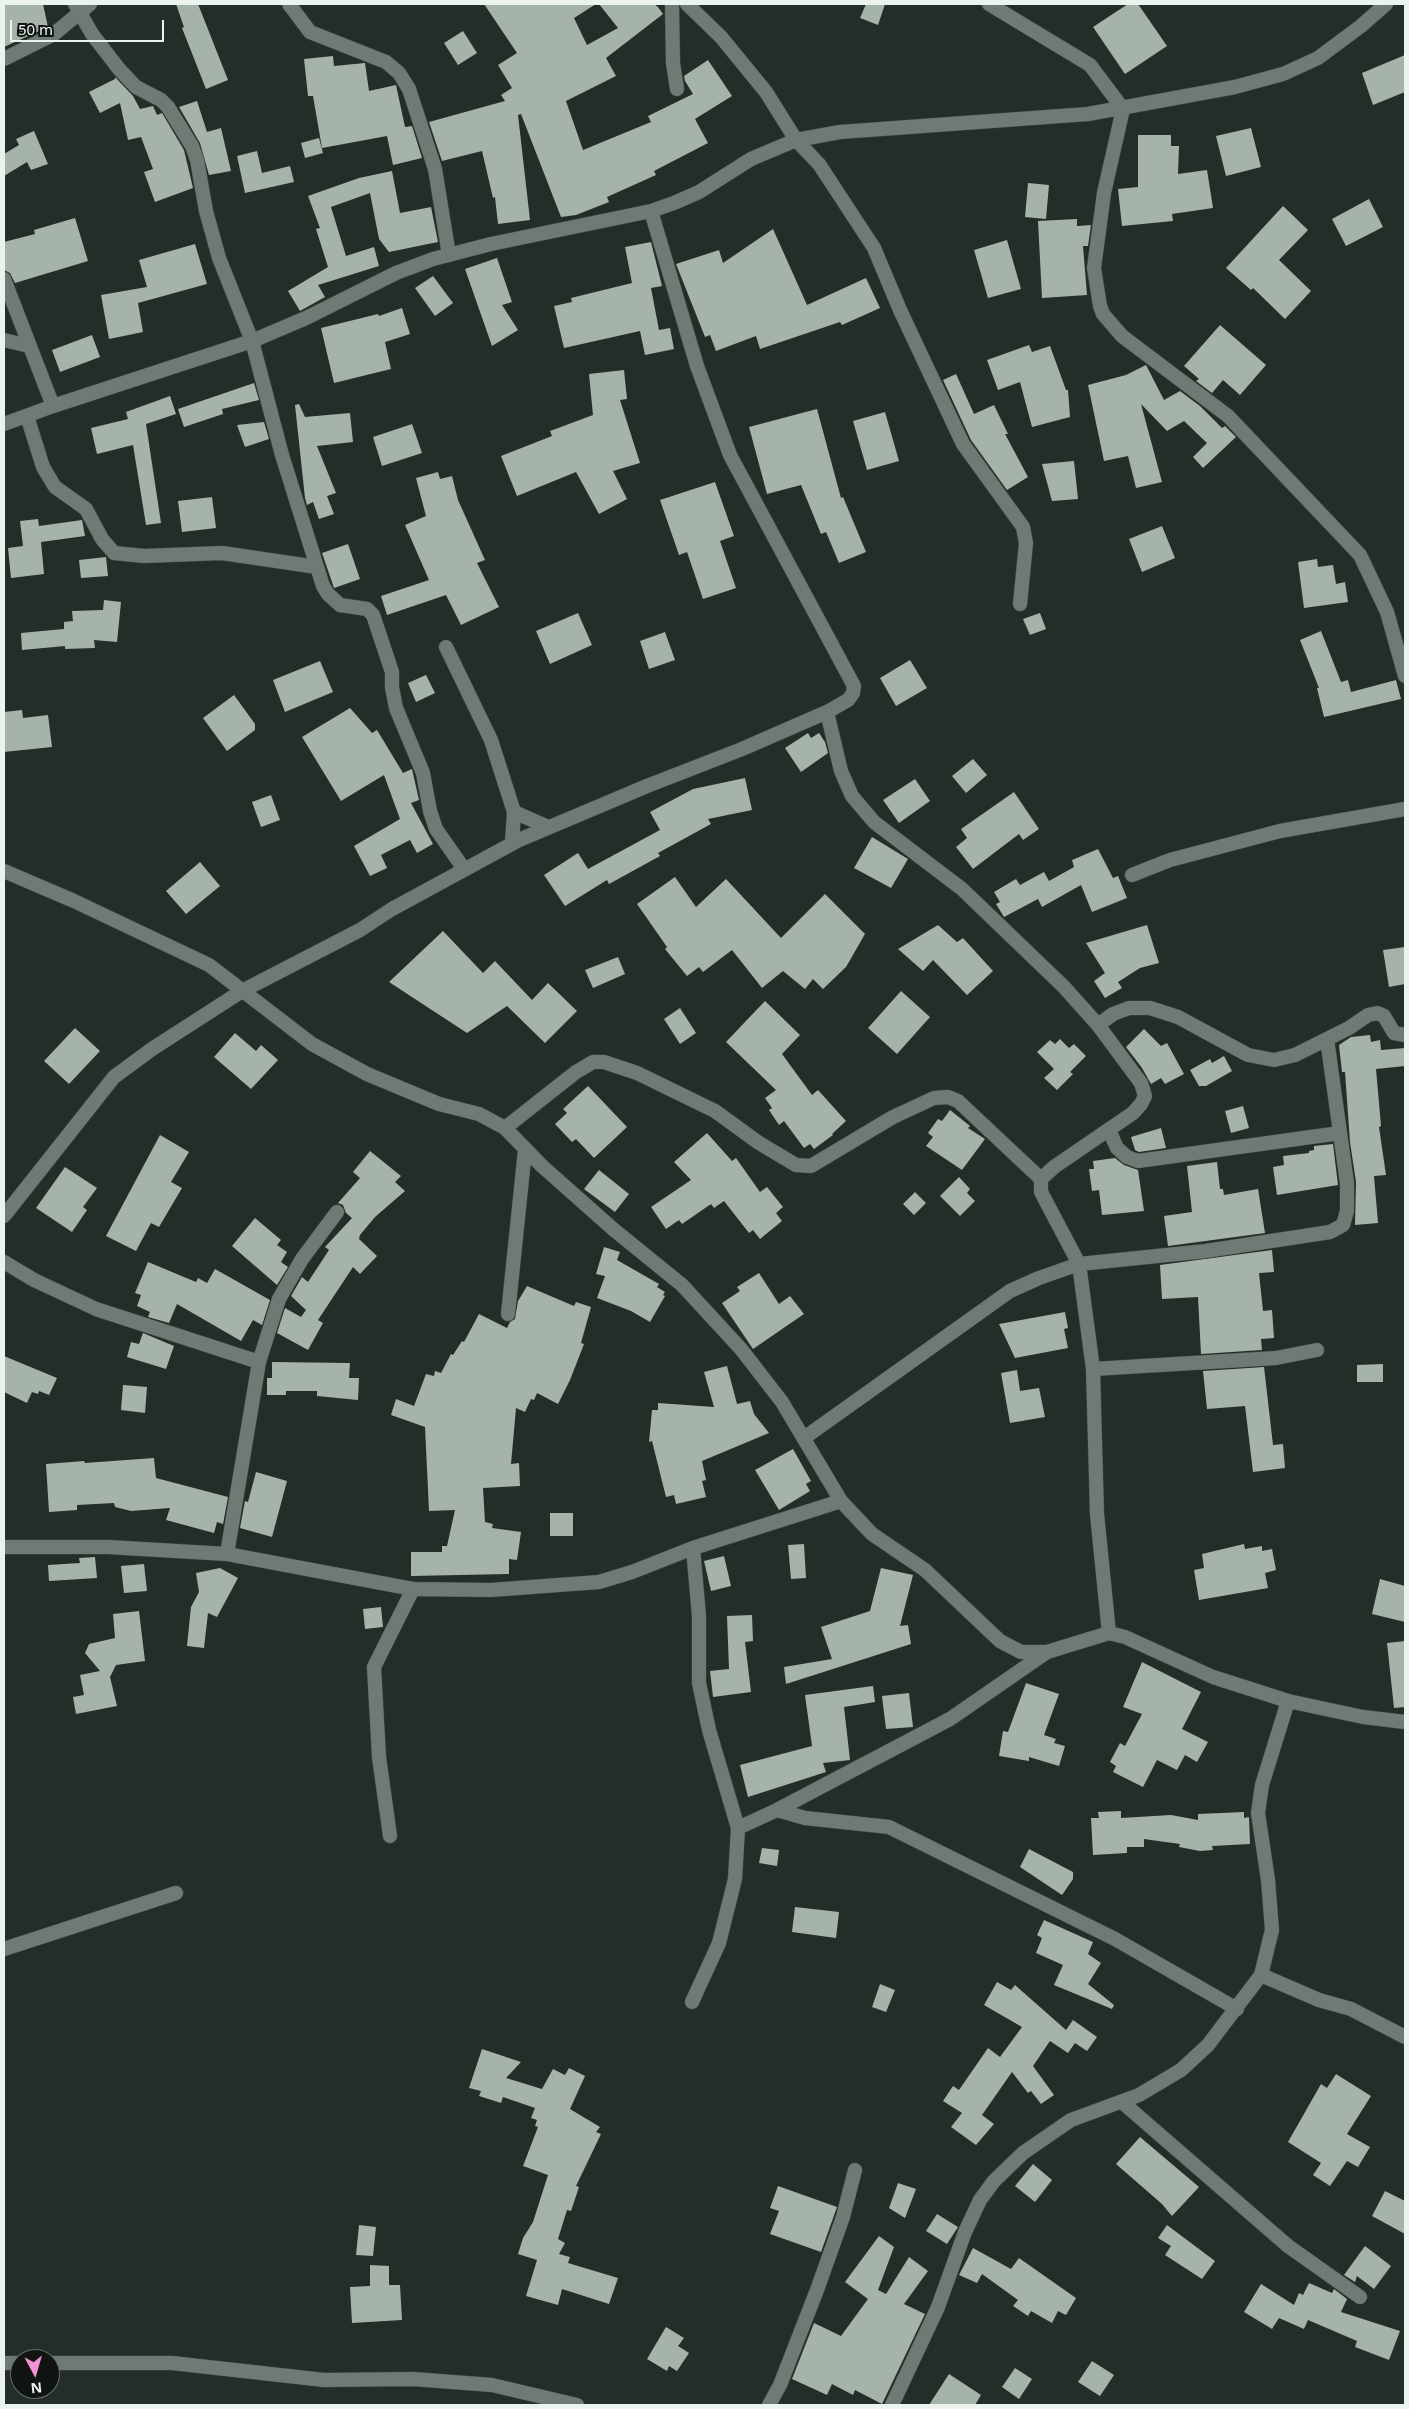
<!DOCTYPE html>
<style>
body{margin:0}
#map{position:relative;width:1409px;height:2409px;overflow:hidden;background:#232e28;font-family:"Noto Sans",sans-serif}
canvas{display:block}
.frame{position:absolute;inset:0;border:5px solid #ecf3ee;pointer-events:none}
.north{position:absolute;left:10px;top:2349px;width:50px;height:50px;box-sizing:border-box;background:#101512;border:1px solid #686e6a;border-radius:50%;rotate:174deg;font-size:14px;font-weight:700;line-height:20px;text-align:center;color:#ecf3ee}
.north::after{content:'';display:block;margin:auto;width:18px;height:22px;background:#f491d4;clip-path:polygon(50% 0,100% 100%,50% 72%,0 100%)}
.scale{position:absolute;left:10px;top:20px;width:154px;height:22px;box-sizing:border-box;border:2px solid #ecf3ee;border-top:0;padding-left:6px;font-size:15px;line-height:18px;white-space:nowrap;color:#ecf3ee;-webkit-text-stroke:4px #101512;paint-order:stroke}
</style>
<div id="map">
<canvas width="1409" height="2409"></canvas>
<div class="frame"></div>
<div class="north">N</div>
<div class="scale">50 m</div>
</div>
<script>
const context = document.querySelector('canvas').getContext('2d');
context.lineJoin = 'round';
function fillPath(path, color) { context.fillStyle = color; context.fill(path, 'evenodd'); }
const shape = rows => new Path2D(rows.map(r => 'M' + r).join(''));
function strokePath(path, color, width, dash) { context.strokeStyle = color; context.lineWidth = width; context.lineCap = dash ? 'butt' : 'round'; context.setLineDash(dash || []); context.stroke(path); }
fillPath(shape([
 [4,4,43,4,48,27,4,47],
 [176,4,198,4,228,80,206,89,182,28,184,27],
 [484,4,596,4,574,18,587,45,618,28,599,4,654,4,658,7,663,14,606,58,616,76,566,101,583,150,651,122,648,116,693,94,685,81,684,76,708,60,732,96,695,119,708,143,654,171,656,175,607,197,609,202,576,215,561,217,521,114,518,115,530,220,498,224,495,197,493,198,482,151,442,161,429,122,505,101,501,95,512,88,498,65,517,53],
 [866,4,885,4,878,25,860,18],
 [1128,4,1138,4,1167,46,1125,74,1093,27],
 [463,31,477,53,458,65,444,43],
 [1405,55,1405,92,1373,105,1362,73],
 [333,56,334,66,365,63,369,91,396,85,405,127,412,126,422,158,393,165,387,136,322,148,313,96,308,96,304,59],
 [115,77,133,96,140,109,153,106,157,115,162,113,184,150,193,188,155,202,144,172,153,169,141,137,128,140,120,103,100,113,89,92,115,79],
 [197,101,207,132,221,128,231,171,209,175,200,143,179,107],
 [1251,128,1261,167,1226,176,1216,136],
 [34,131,48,164,31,170,27,162,4,176,4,154,19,145,16,139],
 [1138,135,1171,135,1171,146,1179,146,1178,174,1207,170,1213,208,1172,214,1173,221,1122,226,1118,189,1138,187],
 [319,138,323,153,305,158,301,143],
 [257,151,262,173,290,166,294,182,245,193,237,156],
 [392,171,400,213,431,207,438,242,389,252,379,239,370,193,331,207,346,256,374,247,379,266,318,285,325,297,300,311,288,291,328,267,316,229,320,228,308,196,359,178],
 [1028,183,1049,185,1046,219,1025,217],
 [1369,199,1383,227,1346,246,1332,219],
 [1283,206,1308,230,1279,260,1311,291,1285,319,1253,288,1251,290,1226,268],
 [75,218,88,261,15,283,10,273,4,270,4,242,35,234,34,230],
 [1077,219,1077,226,1091,225,1088,246,1083,246,1087,295,1042,298,1038,221],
 [773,229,807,305,866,278,880,308,842,325,840,322,760,349,756,336,716,351,710,335,705,337,676,264,719,250,723,263],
 [1007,240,1021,289,988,298,974,250],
 [651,242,662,286,651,288,659,330,670,328,674,349,645,355,640,331,564,348,554,306,572,302,571,298,632,283,625,247],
 [195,244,207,284,138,303,143,332,109,339,101,295,147,287,139,260],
 [497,258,512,302,502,305,518,330,492,346,465,269],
 [433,276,453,303,435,316,415,288],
 [402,308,410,334,385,342,391,369,334,383,321,328,378,314,379,316],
 [1220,325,1266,365,1240,395,1223,380,1212,393,1196,381,1199,379,1184,366],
 [92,335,100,357,60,372,52,350],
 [1029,345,1032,352,1050,346,1066,390,1068,390,1070,417,1032,427,1020,382,998,390,987,360],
 [1146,365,1164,400,1180,391,1200,406,1222,428,1225,426,1236,437,1203,468,1193,457,1207,443,1184,421,1167,431,1141,404,1162,482,1136,488,1128,456,1104,461,1088,385,1126,375],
 [624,370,627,399,620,400,640,463,613,471,627,499,599,514,576,472,517,496,501,456,552,436,550,431,593,415,589,374],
 [956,374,974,414,994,405,1008,434,1005,434,1028,477,1007,490,971,440,943,380],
 [254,383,259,400,222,409,223,414,184,427,178,409],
 [170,396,176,414,146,424,161,523,146,525,133,445,97,454,91,428,128,419,126,412],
 [299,404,305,417,350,413,353,442,317,446,336,493,327,496,334,514,319,519,313,502,307,505,305,498,295,405],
 [817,409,841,498,843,497,866,552,839,563,826,532,821,534,801,485,767,494,749,427],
 [885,412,899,461,867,470,853,421],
 [264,422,269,439,245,447,237,425],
 [412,424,422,453,382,466,373,437],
 [1074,461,1078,499,1052,501,1042,464],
 [438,472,440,479,452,476,458,500,485,560,477,563,499,607,461,625,446,595,387,615,381,596,429,580,405,525,426,516,416,478],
 [715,482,734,536,720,541,736,588,703,599,687,552,679,555,660,500],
 [212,497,216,528,182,532,178,501],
 [38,519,39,526,82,520,85,536,41,542,44,574,11,578,8,548,23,546,20,521],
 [1162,526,1175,558,1142,572,1129,539],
 [348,544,360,579,334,588,322,553],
 [106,557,108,576,81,578,79,560],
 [1317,559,1318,567,1333,565,1336,584,1345,582,1348,602,1304,608,1298,562],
 [104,600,121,602,117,642,94,640,95,648,65,649,65,646,22,650,21,633,64,629,64,622,73,621,72,611,103,610],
 [578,613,592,645,550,664,536,631],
 [1040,613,1046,629,1030,635,1023,619],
 [1321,631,1341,682,1348,680,1351,692,1396,680,1401,699,1324,717,1317,688,1319,688,1300,640],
 [665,632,675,660,649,669,640,641],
 [910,660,927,688,896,706,880,678],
 [320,661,333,692,285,712,273,680],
 [426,675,435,693,416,702,408,683],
 [234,695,255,724,255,730,227,751,203,718],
 [350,708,372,733,377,730,403,773,412,769,419,800,411,803,433,844,417,853,410,840,381,855,387,868,370,876,354,846,400,819,384,775,341,801,302,737],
 [22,710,23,718,48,715,52,747,4,752,4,712],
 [808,733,811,738,819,733,825,742,828,753,801,772,785,748],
 [973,759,987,775,966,793,952,776],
 [745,778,752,810,708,819,711,824,658,853,660,856,609,884,607,880,565,906,544,875,578,853,588,869,660,830,650,812,693,789],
 [915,779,930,801,899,823,883,800],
 [1014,792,1039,829,1023,840,1019,834,973,869,956,847,967,838,961,829],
 [271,795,280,820,261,827,252,802],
 [872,837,908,859,891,888,854,868],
 [1098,849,1113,878,1118,876,1127,898,1092,912,1081,885,1042,907,1038,899,1004,917,996,904,1000,902,994,892,1016,879,1020,885,1044,872,1049,881,1074,867,1072,860],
 [200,862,220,886,186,914,166,891],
 [675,877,696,907,726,879,781,938,825,894,865,934,846,967,823,989,813,979,805,989,783,971,762,988,732,950,703,972,699,967,687,976,665,949,667,947,637,904],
 [938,925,957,942,963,938,993,971,967,995,933,960,923,971,898,949],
 [1147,925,1159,963,1140,968,1118,982,1122,988,1105,998,1094,981,1105,973,1086,943],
 [443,931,483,973,495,961,532,1000,548,983,577,1011,545,1043,507,1006,467,1033,389,982],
 [1405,947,1405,984,1389,987,1383,950],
 [618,957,625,974,593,988,585,970],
 [901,991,930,1017,897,1054,868,1028],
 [765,1001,800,1035,782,1054,812,1095,818,1090,846,1121,832,1134,833,1135,814,1149,810,1144,804,1148,784,1121,779,1125,769,1110,772,1108,765,1098,776,1090,726,1042],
 [680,1008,696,1033,680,1044,664,1019],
 [75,1028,100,1051,69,1084,44,1061],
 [1144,1029,1161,1046,1167,1043,1184,1074,1165,1084,1161,1078,1151,1084,1142,1068,1126,1047],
 [235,1033,256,1051,261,1045,278,1060,251,1089,214,1057],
 [1370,1035,1371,1042,1380,1040,1381,1050,1405,1048,1405,1066,1376,1069,1381,1126,1379,1127,1386,1175,1374,1176,1378,1223,1355,1225,1356,1182,1350,1142,1345,1072,1342,1072,1339,1045,1351,1037],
 [1060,1039,1069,1048,1074,1044,1086,1056,1070,1072,1073,1074,1057,1090,1044,1078,1054,1069,1037,1052,1050,1040,1055,1044],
 [1224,1056,1232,1071,1206,1086,1199,1086,1190,1070,1210,1059,1212,1063],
 [588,1086,627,1127,594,1158,576,1139,572,1142,555,1124,567,1113,563,1109],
 [1243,1106,1249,1128,1231,1133,1225,1111],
 [950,1110,970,1126,968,1128,985,1139,962,1170,926,1146,933,1137,928,1133,938,1119,942,1121],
 [1161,1128,1166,1148,1139,1152,1135,1150,1131,1137],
 [707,1133,732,1161,736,1158,760,1192,767,1187,783,1207,776,1213,782,1221,760,1239,753,1230,749,1233,724,1201,714,1208,711,1204,682,1224,679,1220,666,1229,651,1207,691,1180,674,1162],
 [160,1135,189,1152,171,1182,182,1188,159,1227,151,1223,136,1251,106,1236],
 [1333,1144,1338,1185,1277,1195,1273,1167,1284,1165,1283,1156,1309,1153,1309,1151,1314,1150,1314,1146],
 [370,1151,401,1176,395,1182,405,1191,375,1217,360,1235,359,1239,377,1256,360,1274,353,1267,318,1320,323,1323,308,1350,277,1333,285,1308,301,1317,306,1310,291,1296,302,1277,308,1282,329,1250,325,1247,352,1218,346,1213,343,1205,338,1203,360,1178,353,1172],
 [1115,1158,1124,1165,1138,1170,1144,1211,1102,1215,1099,1190,1092,1191,1089,1169,1094,1169,1093,1161],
 [1217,1162,1220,1189,1223,1189,1224,1195,1258,1189,1265,1233,1168,1246,1164,1216,1192,1212,1187,1166],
 [65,1167,97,1188,83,1207,87,1210,72,1232,36,1208],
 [599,1170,629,1194,615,1212,584,1189],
 [959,1177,970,1189,967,1193,975,1201,960,1216,940,1196],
 [915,1192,926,1203,914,1215,903,1204],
 [255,1218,281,1240,277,1245,287,1252,281,1262,288,1267,277,1285,232,1246],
 [604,1247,620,1252,617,1260,659,1284,657,1287,665,1292,663,1295,665,1296,650,1322,631,1311,597,1298,605,1276,596,1274],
 [1272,1250,1274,1272,1259,1273,1263,1311,1272,1310,1274,1338,1261,1339,1262,1350,1201,1354,1198,1297,1162,1299,1160,1265],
 [148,1262,196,1282,198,1278,207,1283,215,1269,270,1300,262,1325,253,1320,241,1341,177,1304,169,1323,148,1317,150,1312,137,1306,141,1295,135,1293],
 [759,1273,779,1304,790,1296,804,1314,753,1349,722,1303,740,1291,737,1287],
 [527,1286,574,1306,576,1302,591,1307,581,1343,584,1344,570,1380,558,1404,537,1393,534,1400,531,1399,525,1412,516,1408,511,1464,519,1463,520,1486,483,1488,485,1522,493,1524,492,1528,521,1532,517,1560,509,1559,509,1574,411,1576,411,1552,442,1552,442,1546,447,1546,455,1510,429,1511,425,1427,391,1415,396,1399,414,1406,426,1374,434,1376,435,1371,441,1373,451,1354,453,1355,462,1341,464,1342,479,1314,507,1328,510,1322,515,1319,518,1301],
 [1065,1312,1068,1328,1064,1329,1068,1348,1015,1358,999,1324],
 [143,1333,174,1346,166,1369,127,1357,131,1342,139,1344],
 [4,1356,57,1378,49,1395,39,1391,38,1394,32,1392,27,1403,4,1392],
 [272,1362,350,1363,349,1378,359,1378,358,1400,317,1396,317,1391,286,1391,286,1395,267,1395,267,1378,272,1378],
 [1383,1364,1383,1382,1357,1382,1357,1365],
 [727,1366,737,1404,750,1401,754,1414,769,1433,702,1461,706,1480,702,1481,706,1497,676,1504,674,1495,666,1497,652,1441,649,1442,652,1410,658,1410,658,1403,714,1407,704,1372],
 [1264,1367,1273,1445,1283,1444,1285,1468,1253,1472,1245,1406,1207,1409,1203,1371],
 [1017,1370,1020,1391,1039,1388,1045,1417,1010,1423,1001,1373],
 [123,1385,147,1387,145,1413,121,1410],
 [793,1449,811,1481,806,1484,810,1491,779,1510,755,1470],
 [154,1458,156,1478,228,1497,223,1524,217,1522,214,1533,166,1520,170,1508,131,1511,115,1507,114,1503,77,1505,77,1510,49,1512,46,1464,84,1461,85,1463],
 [256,1472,287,1481,272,1537,240,1528,245,1501,248,1502],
 [550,1513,573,1513,573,1536,550,1536],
 [804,1544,806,1578,791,1579,788,1545],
 [1244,1544,1245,1549,1262,1546,1262,1551,1272,1549,1276,1570,1265,1573,1268,1588,1199,1600,1194,1570,1204,1568,1202,1554],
 [724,1556,731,1586,711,1591,704,1561],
 [95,1557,97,1578,49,1581,48,1565,80,1563,79,1558],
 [144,1564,147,1591,124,1593,121,1566],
 [220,1568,238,1578,217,1617,208,1613,204,1648,187,1646,191,1607,199,1592,196,1573],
 [881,1568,913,1575,900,1626,908,1625,911,1644,786,1684,784,1667,832,1659,821,1627,870,1611],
 [1380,1579,1405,1586,1405,1622,1372,1614],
 [381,1607,383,1627,365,1629,363,1609],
 [139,1611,145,1661,116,1665,110,1677,117,1706,76,1714,73,1697,84,1695,80,1675,100,1671,85,1653,89,1644,115,1638,113,1614],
 [752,1615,753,1641,745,1642,751,1692,713,1697,710,1671,729,1669,727,1616],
 [1405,1641,1405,1707,1394,1708,1387,1643],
 [1142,1662,1201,1692,1182,1729,1208,1742,1197,1762,1185,1755,1177,1770,1157,1760,1143,1787,1113,1772,1116,1766,1110,1762,1120,1743,1125,1746,1142,1714,1123,1707],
 [1026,1683,1059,1694,1044,1735,1056,1739,1054,1743,1065,1746,1059,1766,1029,1757,1029,1761,999,1756,1003,1731,1008,1732],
 [873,1686,875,1702,844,1707,850,1760,823,1763,826,1772,748,1797,740,1765,812,1746,805,1695],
 [909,1693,913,1727,886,1729,882,1696],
 [1121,1811,1121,1818,1171,1815,1198,1820,1198,1814,1244,1812,1244,1818,1249,1817,1250,1844,1212,1846,1213,1850,1200,1851,1179,1847,1180,1844,1144,1839,1144,1847,1127,1847,1127,1853,1093,1855,1091,1818,1099,1818,1098,1812],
 [762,1848,779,1850,777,1866,759,1863],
 [1029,1849,1073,1872,1073,1879,1062,1895,1020,1867],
 [795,1907,839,1912,836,1938,792,1932],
 [1044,1920,1093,1942,1088,1954,1101,1963,1088,1984,1114,2005,1112,2009,1054,1985,1063,1965,1036,1953,1042,1938,1037,1935],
 [997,1982,1011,1990,1015,1985,1066,2030,1073,2020,1097,2037,1087,2051,1075,2043,1068,2053,1050,2041,1033,2066,1054,2095,1041,2104,1031,2091,1028,2093,1012,2072,982,2115,994,2124,976,2145,951,2127,962,2113,943,2101,953,2086,959,2090,988,2048,1000,2057,1022,2027,984,2005],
 [880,1984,895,1990,886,2012,872,2007],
 [482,2049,521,2062,506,2078,542,2089,553,2069,565,2075,569,2068,585,2076,570,2109,600,2127,596,2132,601,2134,576,2186,579,2187,571,2211,567,2210,558,2239,565,2243,559,2254,570,2257,568,2263,618,2278,609,2304,562,2289,558,2305,526,2296,537,2260,518,2254,523,2238,533,2222,548,2175,523,2166,538,2127,535,2126,537,2120,531,2118,535,2108,503,2097,501,2103,479,2096,481,2091,469,2088],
 [1336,2074,1371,2096,1347,2134,1370,2147,1358,2167,1347,2161,1330,2186,1313,2175,1321,2163,1288,2142,1321,2084,1327,2088],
 [1140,2137,1199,2187,1172,2216,1162,2204,1116,2164],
 [1033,2164,1052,2180,1035,2202,1015,2186],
 [898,2183,916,2189,905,2218,889,2208],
 [778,2186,837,2207,821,2252,770,2234,779,2211,770,2208],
 [1385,2191,1405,2201,1405,2234,1372,2216],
 [937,2214,958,2227,947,2244,926,2231],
 [359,2225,376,2227,373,2256,356,2255],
 [1167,2225,1215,2261,1202,2279,1165,2255,1171,2246,1158,2238],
 [879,2236,894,2247,878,2290,886,2294,909,2257,928,2271,904,2304,925,2314,882,2404,855,2390,853,2395,832,2384,827,2395,792,2379,814,2323,841,2336,868,2299,845,2282],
 [1365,2246,1391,2266,1374,2289,1357,2276,1355,2282,1344,2275],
 [973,2248,1011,2269,1019,2258,1076,2298,1066,2315,1058,2311,1052,2323,1031,2311,1028,2316,1013,2306,1018,2300,982,2274,977,2283,959,2275],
 [370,2265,389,2266,389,2285,400,2285,402,2320,352,2323,350,2287,370,2286],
 [1309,2283,1332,2293,1334,2289,1347,2299,1341,2312,1400,2331,1389,2360,1355,2347,1357,2341,1308,2320,1304,2329,1279,2318,1272,2329,1244,2312,1261,2284,1294,2305,1299,2293,1303,2295],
 [666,2327,684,2338,678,2346,689,2353,677,2371,669,2366,667,2371,647,2359],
 [1092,2361,1114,2375,1100,2396,1078,2382],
 [1015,2368,1032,2379,1019,2399,1002,2387],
 [949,2374,981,2395,975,2405,929,2405]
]), '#a6b3ab');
const minor = shape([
 [75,4,92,34,119,69,136,87,161,100,168,107,192,146,197,160,206,211,219,258,252,341,282,455,323,586,328,594,340,605,367,609,373,615,392,672,392,687,396,708,423,773,430,811,436,829,464,869],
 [289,4,310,32,386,62,399,73,409,89,435,169,449,255],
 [672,4,673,63,677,89],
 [687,4,721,37,766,92,796,140,819,164,874,248,900,310,963,444,1023,527,1026,543,1020,604],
 [989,4,1090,65,1123,109,1104,193,1094,268,1100,306,1103,314,1122,336,1228,416,1360,555,1387,612,1405,676],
 [4,59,54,34,90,4],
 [4,279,53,406],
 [4,340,29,346],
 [27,416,43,467,55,487,86,509,102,539,114,553,144,556,222,553,317,567],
 [4,424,53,406,252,341,306,318,396,273,433,259,491,244,651,211,674,203,699,192,751,159,796,140,840,132,1088,114,1235,87,1283,74,1318,58,1361,26,1386,4],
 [446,647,491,740,514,812,512,843],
 [827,712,841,771,852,796,874,822,962,889,1064,987,1098,1025,1141,1083,1145,1096,1141,1104,1133,1113,1054,1167,1041,1179,1041,1192,1079,1264,1093,1369,1097,1514,1109,1633],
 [514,812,548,827],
 [4,871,74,901,209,965,312,1044,367,1074,439,1104,479,1114,505,1128,542,1166,613,1229,682,1285,741,1349,782,1402,841,1501,872,1534,925,1570,1000,1641,1021,1652,1047,1652,1109,1633,1125,1637,1213,1677,1288,1701,1363,1717,1405,1722],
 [1132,875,1170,860,1280,831,1405,809],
 [1098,1025,1113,1014,1129,1008,1150,1008,1178,1017,1248,1055,1274,1060,1295,1055,1349,1028,1368,1015,1377,1013,1384,1016,1394,1033,1405,1035],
 [505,1128,576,1072,593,1062,604,1062,637,1073,715,1111,759,1143,796,1165,811,1166,893,1117,934,1098,948,1097,958,1101,1041,1179],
 [1109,1130,1117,1148,1127,1157,1138,1161,1340,1133],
 [4,1216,114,1077,152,1049,242,991,360,930,392,909,519,840,647,786,742,749,827,712,848,700,853,693,854,686,730,455,697,366,651,211],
 [4,1262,34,1280,96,1309,259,1362],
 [508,1314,525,1150],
 [1093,1369,1276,1358,1317,1350],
 [804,1438,1010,1291,1039,1278,1079,1264,1206,1251,1330,1232,1343,1225,1347,1211,1347,1183,1327,1039],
 [4,1547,108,1547,227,1554,413,1589,491,1590,599,1582,632,1572,693,1548,841,1501],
 [227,1554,259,1362,279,1299,302,1259,337,1212],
 [777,1810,805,1818,889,1827,1115,1939,1237,2009],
 [738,1828,777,1810,950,1719,1047,1652],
 [390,1836,379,1757,374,1667,413,1589],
 [4,1949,176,1893],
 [1261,1975,1319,2000,1351,2009,1405,2037],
 [692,2002,719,1943,735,1879,738,1828,709,1730,699,1683,699,1616,693,1548],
 [1122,2102,1288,2246,1360,2297],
 [4,2363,20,2363],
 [50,2363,172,2363,324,2380,413,2379,492,2385,577,2405],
 [769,2405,780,2385,817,2290,843,2217,855,2170],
 [892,2405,938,2307,965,2232,980,2200,994,2181,1023,2153,1071,2120,1139,2095,1181,2070,1208,2045,1261,1975,1272,1930,1268,1880,1258,1813,1262,1785,1288,1701]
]);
strokePath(minor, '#424b45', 15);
strokePath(minor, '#6e7a73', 14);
</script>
